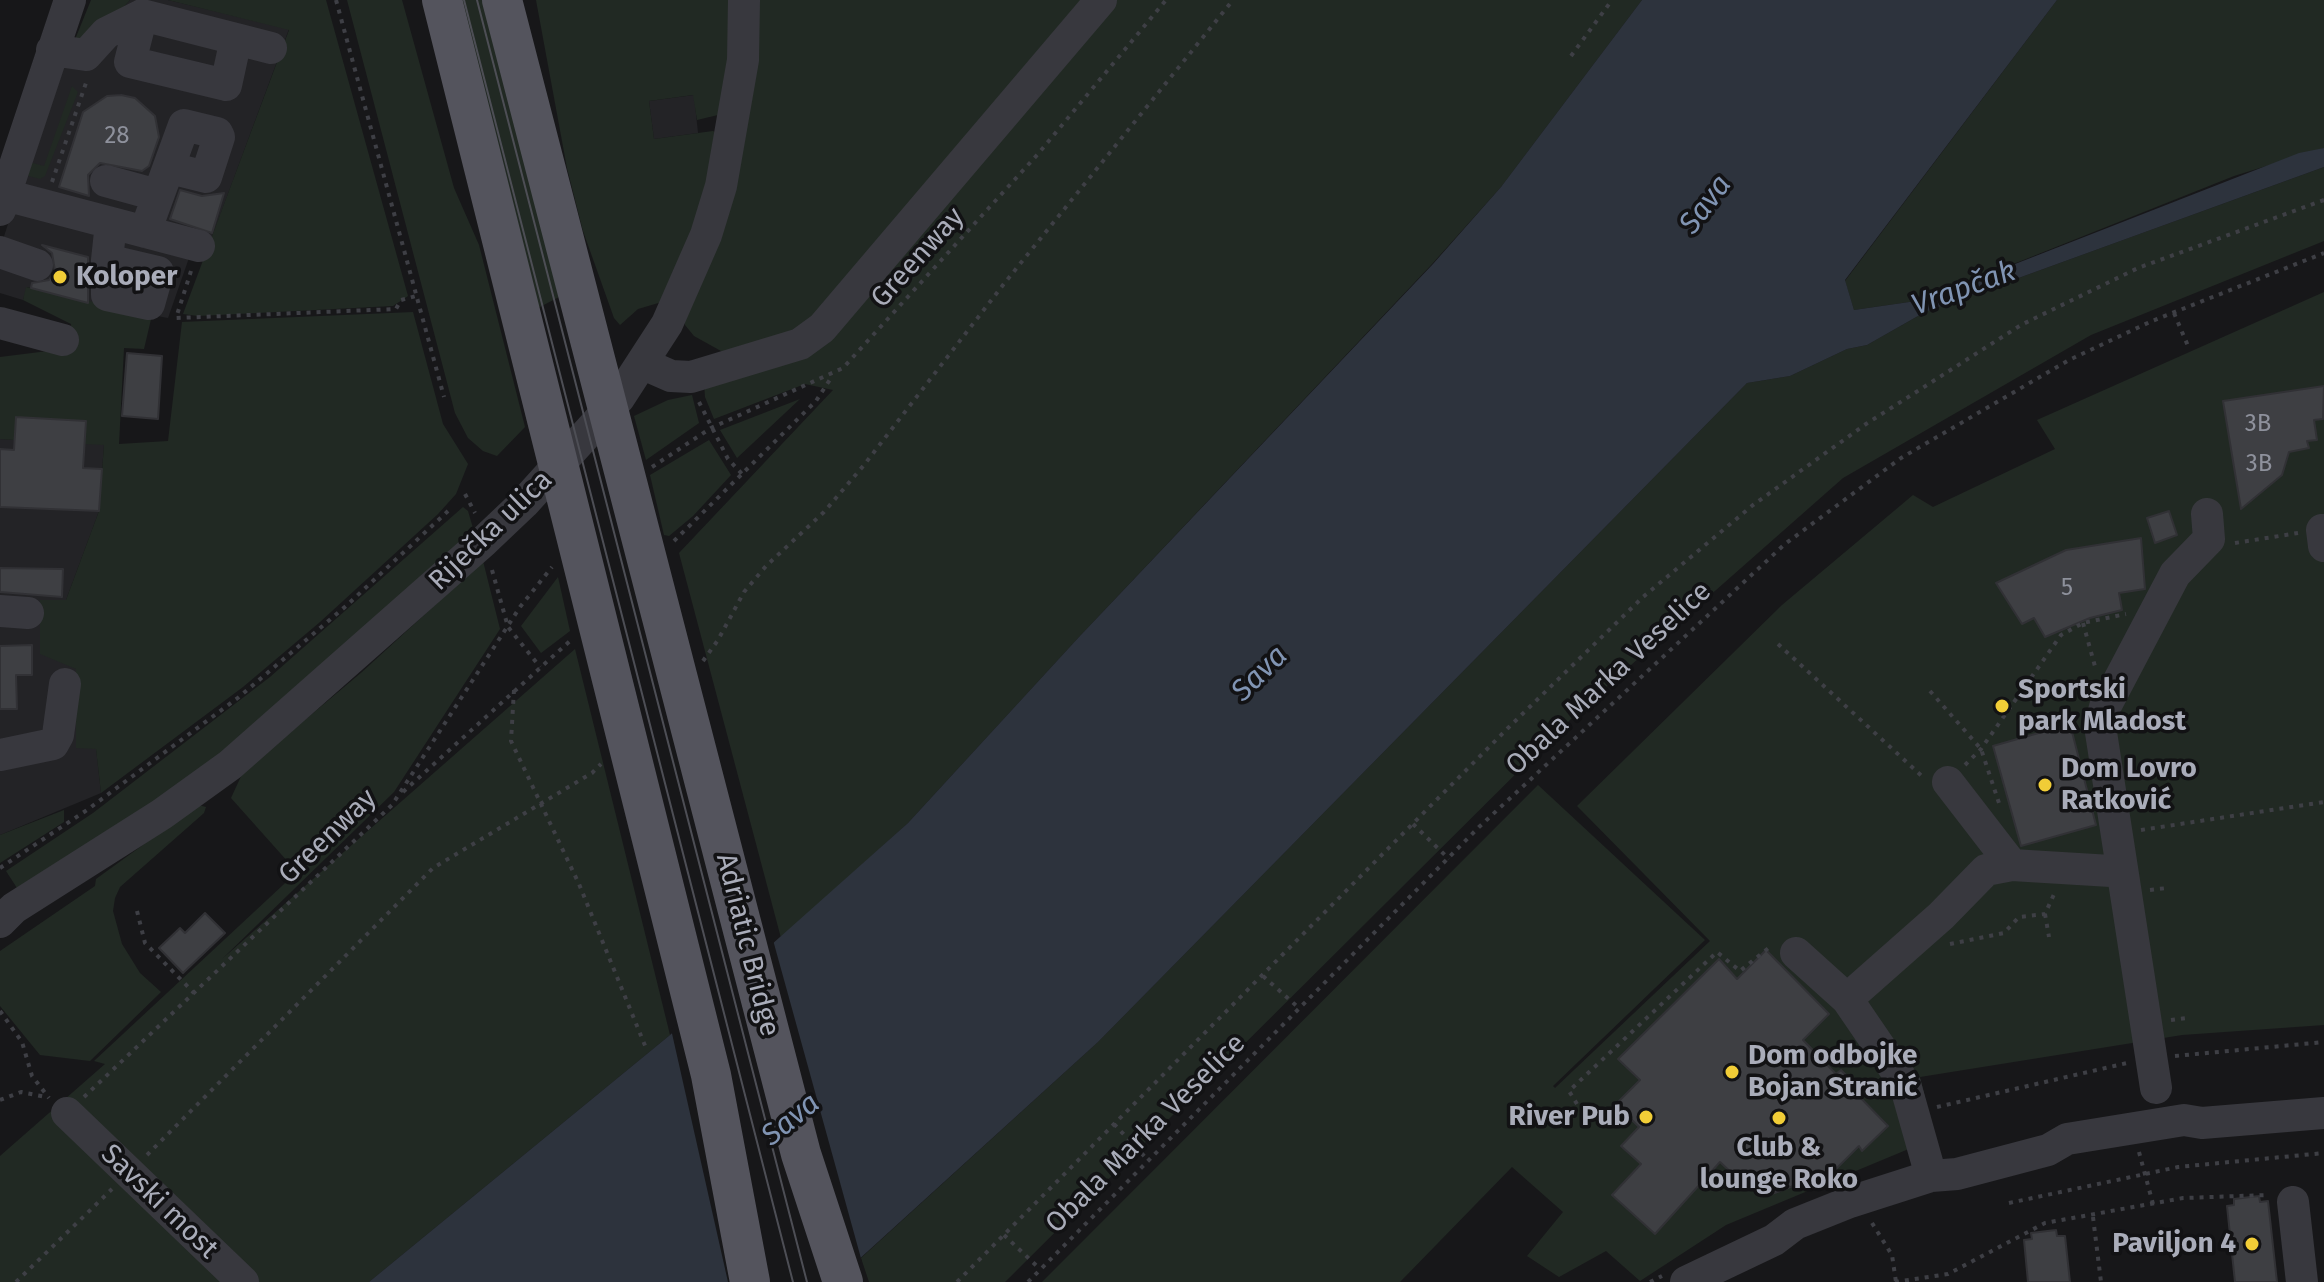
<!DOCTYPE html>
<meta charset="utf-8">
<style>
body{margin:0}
canvas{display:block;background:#171719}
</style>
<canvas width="2324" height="1282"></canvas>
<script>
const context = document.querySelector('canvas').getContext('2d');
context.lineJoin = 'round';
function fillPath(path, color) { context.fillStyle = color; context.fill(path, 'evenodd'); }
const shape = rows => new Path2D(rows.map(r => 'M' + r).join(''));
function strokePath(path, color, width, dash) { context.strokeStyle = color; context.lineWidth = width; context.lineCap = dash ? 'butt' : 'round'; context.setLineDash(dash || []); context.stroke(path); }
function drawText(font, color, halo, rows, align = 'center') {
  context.font = font + ' "Fira Sans",sans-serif'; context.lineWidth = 7; context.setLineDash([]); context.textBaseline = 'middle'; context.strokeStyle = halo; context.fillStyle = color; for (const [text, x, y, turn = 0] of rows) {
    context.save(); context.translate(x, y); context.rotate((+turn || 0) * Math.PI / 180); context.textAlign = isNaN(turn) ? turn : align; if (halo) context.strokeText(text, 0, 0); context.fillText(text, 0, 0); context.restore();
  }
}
fillPath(shape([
 [130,0,168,0,289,29,212,237,198,232,168,318,88,303,27,287,23,300,0,293,0,249,65,46,105,28],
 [694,95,698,133,654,139,649,101],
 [16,417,86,421,104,445,99,511,66,600,40,600,76,669,76,747,96,748,101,793,0,835,0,439,14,440]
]), '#232326');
fillPath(shape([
 [91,0,130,0,105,28,72,47],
 [168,0,326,0,408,296,393,306,198,316,183,314,289,30],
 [347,0,402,0,454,188,479,245,525,427,497,456,483,451,468,438,455,413],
 [456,0,484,0,559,297,536,309],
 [536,0,736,0,722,114,697,120,693,95,649,101,654,139,713,131,718,134,713,179,665,301,638,309,620,325,614,318,583,231,567,168],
 [758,0,1090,0,834,299,787,339,760,350,721,351,694,336,685,325,684,312],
 [1114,0,1642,0,1501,187,1432,264,1079,637,908,823,781,938,679,553,833,390,805,384,714,419,705,397,704,381,767,366],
 [2057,0,2324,0,2324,148,2234,176,1923,300,1854,310,1845,281],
 [72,86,78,92,45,176,40,179,25,175,29,162,44,166],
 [2324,167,2324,241,2091,335,1843,478,1580,710,1005,1282,869,1282,861,1258,1098,1042,1747,383,1790,376,1847,349,1867,345,1925,312],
 [26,287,152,315,144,349,124,348,119,444,168,441,182,322,413,312,443,424,468,464,456,494,438,514,320,622,243,687,101,793,96,749,76,748,76,669,40,654,40,600,66,600,99,511,104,445,84,444,85,421,16,417,14,440,0,439,0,357,72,348,71,324,23,300],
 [2324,292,2324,1025,2182,1035,1920,1077,1935,1138,1726,1225,1640,1281,1606,1251,1559,1277,1527,1256,1563,1212,1512,1167,1400,1282,1042,1282,1538,785,1705,940,1553,1086,1555,1088,1710,941,1577,806,1782,605,1913,495,1933,507,2055,449,2037,420],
 [692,395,699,423,646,460,634,416,668,400],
 [800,399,737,458,720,430],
 [709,440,731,475,693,516,669,536,664,535,650,475],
 [463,507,468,511,475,535,226,756,17,888,6,871,93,813,270,677],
 [483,561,500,629,394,792,222,959,575,649,670,1035,369,1282,0,1282,0,1156,105,1064,94,1061,297,872,231,798,243,772,362,672],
 [558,577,570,631,541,653,521,626],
 [198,805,206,807,204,813,120,887,115,898,113,911,122,944,140,973,161,992,90,1061,40,1055,0,1006,0,951,95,886,96,879],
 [64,810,64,822,0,863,0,835]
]), '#212923');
fillPath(shape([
 [1642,0,2057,0,1845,280,1854,310,1923,300,2299,153,2324,148,2324,167,1925,312,1867,345,1847,349,1790,376,1747,383,1098,1042,834,1282,369,1282,670,1035,908,823,1079,637,1433,264,1501,187]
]), '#2d333d');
fillPath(shape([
 [773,940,862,1262,840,1282,728,1282,671,1029]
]), '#171719');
const building = shape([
 [121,95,135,98,155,116,159,137,149,166,142,171,100,163,88,175,89,196,59,187,83,112,107,96,121,95],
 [180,190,202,196,224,193,212,233,170,219,180,190],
 [42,245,88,257,88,303,31,288,32,283,49,280,55,271,52,253,42,245],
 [127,353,162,356,158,419,122,416,127,353],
 [2324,386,2323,419,2314,420,2317,440,2307,441,2309,448,2289,452,2282,475,2241,509,2223,401,2324,386],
 [16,417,86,421,83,468,102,469,99,511,0,507,0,449,14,450,16,417],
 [2169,511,2177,535,2155,543,2147,518,2169,511],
 [2141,538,2145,589,2119,593,2122,610,2090,618,2045,637,2034,618,2022,624,1996,583,2066,550,2141,538],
 [0,568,63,569,62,597,0,592,0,568],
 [32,645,32,675,16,675,17,709,0,709,0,646,32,645],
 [2070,724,2096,825,2021,846,1993,746,2070,724],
 [205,913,225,933,183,973,159,948,180,928,185,933,205,913],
 [1766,950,1829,1014,1803,1040,1836,1074,1841,1070,1855,1084,1851,1088,1888,1126,1862,1151,1859,1146,1822,1183,1815,1178,1769,1195,1757,1182,1750,1190,1720,1162,1655,1234,1612,1195,1641,1164,1621,1146,1639,1127,1616,1104,1640,1080,1618,1059,1719,959,1737,979,1766,950],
 [2259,1196,2260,1202,2268,1201,2277,1282,2235,1282,2227,1206,2234,1205,2234,1199,2259,1196],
 [2056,1230,2057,1236,2065,1236,2070,1282,2028,1282,2024,1240,2032,1239,2031,1233,2056,1230]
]);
fillPath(building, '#3e3f43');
strokePath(building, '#313135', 2);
strokePath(shape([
 [336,0,444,397],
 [1571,56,1612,0],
 [52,182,87,80],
 [191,271,176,318,396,309,401,300,416,296],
 [2174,313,2188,346],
 [699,402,728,459,742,474],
 [652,467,711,428,843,368,1038,154,1166,0],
 [465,494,475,513],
 [674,541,816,401,831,378],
 [2235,543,2298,533],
 [492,570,508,627,540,667],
 [2083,623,2096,670],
 [1778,644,1924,778],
 [703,661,718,640,744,592,766,566,824,512,864,465,1003,285,1233,0],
 [514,690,511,741,579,884,646,1048],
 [1930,691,1981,749,1999,803],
 [1965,765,1981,749,2061,635,2083,623,2126,614],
 [403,792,571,640],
 [1413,824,1449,859],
 [2141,830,2324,802],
 [0,868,87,810,239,697,346,606,448,511],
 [2150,890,2167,888],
 [137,911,145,943,194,993],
 [2045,914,2049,937],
 [1950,944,2004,933,2019,917,2045,914,2055,892],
 [1263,976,1300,1009],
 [0,1011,22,1042,32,1076,49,1098],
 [2171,1020,2187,1018],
 [2175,1056,2324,1042],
 [84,1097,392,805,520,607,552,567],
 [0,1100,21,1092,46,1097],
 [1577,1104,1569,1091,1717,952,1740,971,1771,946],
 [1937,1107,2127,1063],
 [1114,1124,1147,1159],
 [2139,1152,2153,1204],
 [147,1155,433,868,592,773,601,764],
 [2009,1203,2178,1167,2324,1153],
 [2093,1217,2101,1282],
 [1872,1223,1892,1255,1896,1282],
 [1004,1235,1040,1269],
 [16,1282,112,1189],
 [957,1282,1508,728,1643,597,1753,505,1866,424,2021,325,2138,268,2324,200],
 [1028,1282,1479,827,1785,544,1901,458,2069,360,2152,321,2324,253],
 [1650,1282,1662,1276],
 [1895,1282,1948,1274,2045,1223,2183,1198,2268,1195]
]), '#3e3f45', 4, [4, 6]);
strokePath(shape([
 [236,39,271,48],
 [52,50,86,55,106,33,142,15,236,39,226,85,130,62,142,15],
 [106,181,157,195],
 [5,195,199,246],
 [0,210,70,0],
 [145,232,184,125,217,133,219,137,206,177,170,168],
 [0,252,37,265],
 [107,260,158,272,149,304,107,295,107,260,111,223],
 [0,323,63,340],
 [655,369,671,376,691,377,800,344,822,328,1101,0],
 [2322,530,2324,546],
 [0,611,28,613],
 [0,755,53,744,58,735,65,684],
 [1948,782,2012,865],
 [0,922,14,908,162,814,230,765,484,541,524,503,619,398,667,324,706,235,721,186,743,60,744,0],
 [1796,953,1847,999,1905,1084,1931,1176],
 [1847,999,1941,916,1986,870,2012,865,2111,871,2119,868],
 [2156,1088,2100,726,2105,707,2175,574,2209,539,2207,514],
 [67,1113,243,1282],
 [2293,1202,2302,1282],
 [1686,1282,1774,1240,1795,1224,1850,1202,1931,1176,1957,1174,2048,1150,2067,1139,2184,1120,2202,1123,2324,1113]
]), '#38383e', 32);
strokePath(shape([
 [442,0,711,1075,750,1282],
 [502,0,801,1154,843,1282]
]), '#54545d', 40);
strokePath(shape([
 [464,0,793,1282],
 [477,0,807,1282]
]), '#4d4e55', 2);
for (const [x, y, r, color] of [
 [60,277,8,"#f1cd37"],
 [2002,706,8,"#f1cd37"],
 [2045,785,8,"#f1cd37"],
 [1732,1072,8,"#f1cd37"],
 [1646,1117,8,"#f1cd37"],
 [1779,1118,8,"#f1cd37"],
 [2252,1244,8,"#f1cd37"]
]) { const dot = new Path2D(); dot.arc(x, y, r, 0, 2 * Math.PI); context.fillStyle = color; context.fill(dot); strokePath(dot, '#121214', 3); }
drawText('24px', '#8e919c', null, [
 ["28",117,136],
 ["3B",2258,424],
 ["3B",2259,464],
 ["5",2067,588]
]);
drawText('28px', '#a9acb9', '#121214', [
 ["Greenway",918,258,-48],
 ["Riječka ulica",491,531,-44],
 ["Obala Marka Veselice",1609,679,-43],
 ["Greenway",328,837,-44],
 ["Adriatic Bridge",747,945,76],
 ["Obala Marka Veselice",1146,1134,-45],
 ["Savski most",159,1202,44]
]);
drawText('bold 28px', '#a9acb9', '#121214', [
 ["Koloper",76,277],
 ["Sportski",2018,690],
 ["park Mladost",2018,722],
 ["Dom Lovro",2061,769],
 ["Ratković",2061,801],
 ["Dom odbojke",1748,1056],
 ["Bojan Stranić",1748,1088],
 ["River Pub",1630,1117,"right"],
 ["Club &",1779,1148,"center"],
 ["lounge Roko",1779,1180,"center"],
 ["Paviljon 4",2236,1244,"right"]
], 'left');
drawText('italic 30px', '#8094b3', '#121214', [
 ["Sava",1706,205,-53],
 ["Vrapčak",1964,289,-20],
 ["Sava",1260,674,-45],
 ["Sava",791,1120,-39]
]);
</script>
